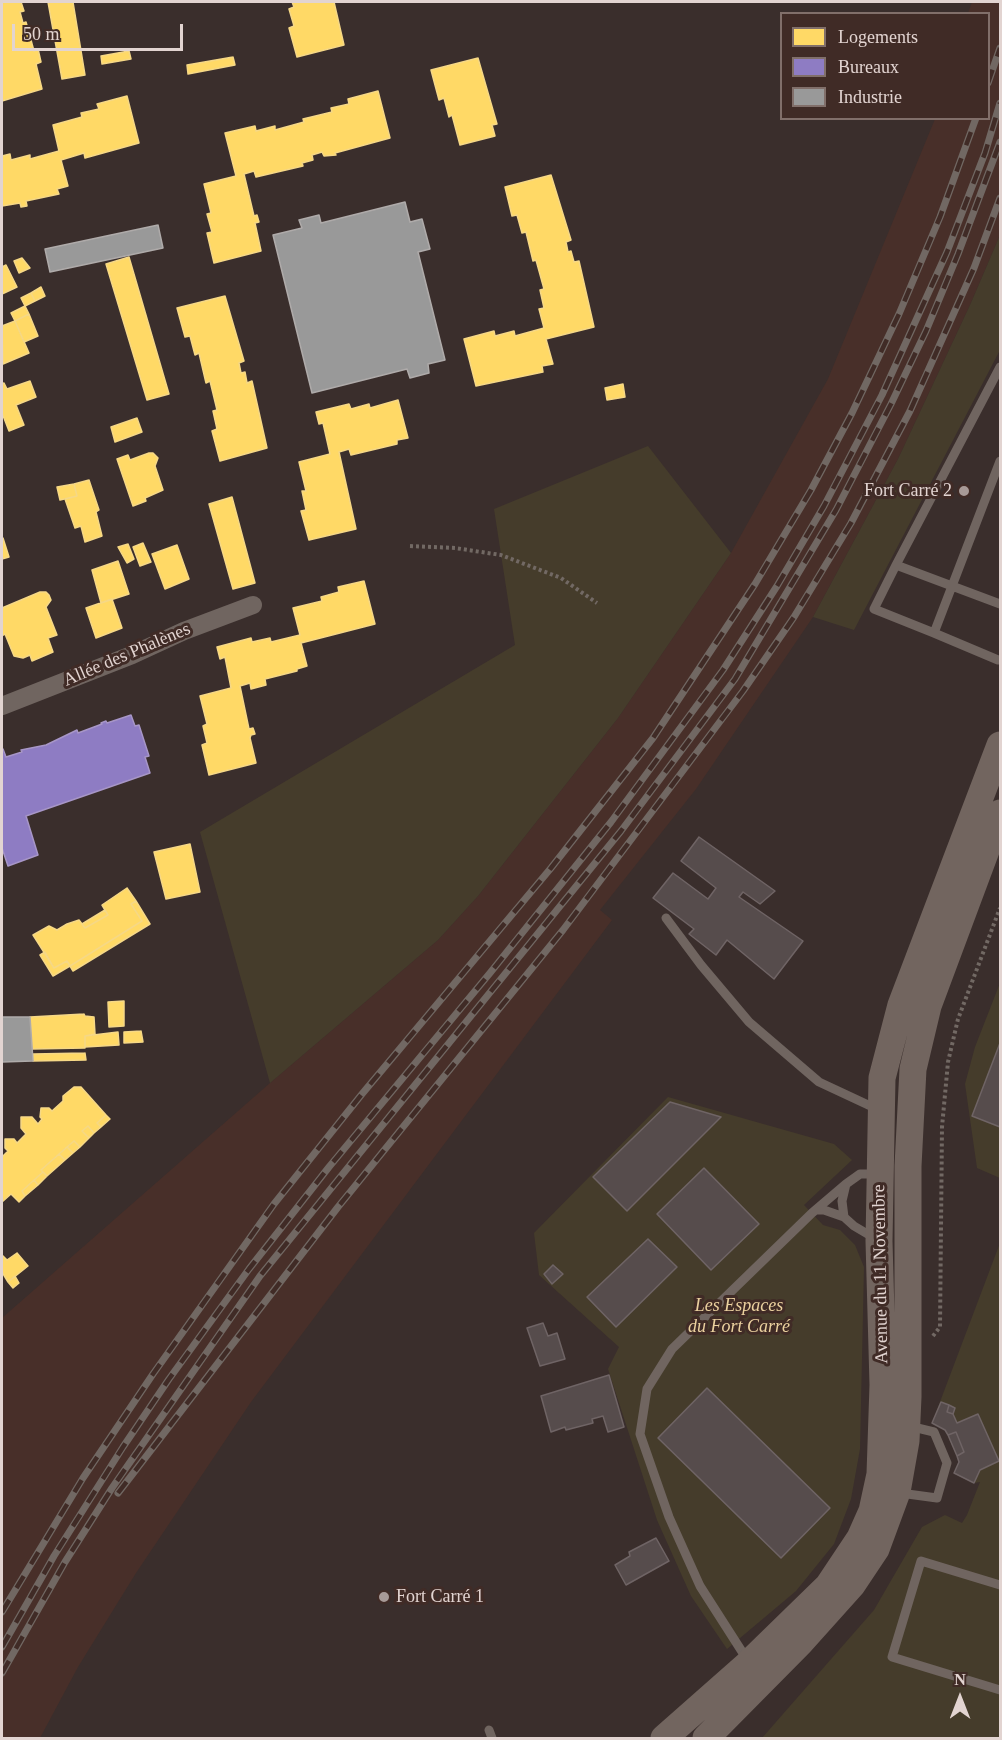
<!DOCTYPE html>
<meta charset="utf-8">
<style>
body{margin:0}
#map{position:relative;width:1002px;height:1740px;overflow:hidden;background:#3a2e2c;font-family:"Times New Roman",serif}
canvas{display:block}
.frame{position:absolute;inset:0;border:3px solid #e2d4d1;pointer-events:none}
.legend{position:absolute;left:780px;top:12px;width:210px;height:108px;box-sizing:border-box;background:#402b26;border:2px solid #816f6a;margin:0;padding:8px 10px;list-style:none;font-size:18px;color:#e2d4d1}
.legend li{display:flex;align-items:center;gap:12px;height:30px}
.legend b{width:30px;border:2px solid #816f6a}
.north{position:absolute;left:930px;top:1668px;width:60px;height:60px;-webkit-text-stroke:4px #402b26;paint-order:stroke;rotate:0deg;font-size:16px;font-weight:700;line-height:24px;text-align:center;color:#e2d4d1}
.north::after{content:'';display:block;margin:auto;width:21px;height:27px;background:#e2d4d1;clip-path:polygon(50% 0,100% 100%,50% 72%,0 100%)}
.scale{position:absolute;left:12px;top:24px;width:171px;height:27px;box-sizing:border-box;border:3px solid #e2d4d1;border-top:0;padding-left:8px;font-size:18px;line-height:21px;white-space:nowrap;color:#e2d4d1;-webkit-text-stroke:4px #402b26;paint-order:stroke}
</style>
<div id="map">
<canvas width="1002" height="1740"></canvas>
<div class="frame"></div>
<ul class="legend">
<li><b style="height:16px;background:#ffd966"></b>Logements</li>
<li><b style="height:16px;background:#8e7cc3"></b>Bureaux</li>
<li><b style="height:16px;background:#999"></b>Industrie</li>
</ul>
<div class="north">N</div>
<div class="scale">50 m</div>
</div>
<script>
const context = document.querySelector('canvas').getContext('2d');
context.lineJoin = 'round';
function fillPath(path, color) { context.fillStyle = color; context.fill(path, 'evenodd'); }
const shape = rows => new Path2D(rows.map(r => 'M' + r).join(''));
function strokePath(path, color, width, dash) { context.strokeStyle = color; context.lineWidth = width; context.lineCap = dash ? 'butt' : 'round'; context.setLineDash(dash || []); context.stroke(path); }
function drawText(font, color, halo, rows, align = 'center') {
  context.font = font + ' "Times New Roman",serif'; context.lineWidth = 6; context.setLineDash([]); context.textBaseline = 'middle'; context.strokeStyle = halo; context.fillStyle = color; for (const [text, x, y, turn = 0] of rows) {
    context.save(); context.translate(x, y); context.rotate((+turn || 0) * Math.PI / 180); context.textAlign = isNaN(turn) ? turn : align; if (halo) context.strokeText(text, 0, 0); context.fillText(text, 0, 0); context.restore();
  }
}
fillPath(shape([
 [972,2,1000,2,1000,235,970,305,898,459,813,617,696,789,600,910,612,920,251,1402,136,1573,78,1667,40,1738,2,1738,2,1318,270,1083,438,940,478,896,618,718,731,553,828,379,935,119,988,118,988,14,968,13]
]), '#482f29');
fillPath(shape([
 [1000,235,1000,350,854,630,813,617,898,459,970,305],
 [648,446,731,553,618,718,478,896,438,940,270,1083,200,832,515,645,494,509],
 [1000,983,1000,1178,977,1168,965,1084,975,1047],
 [668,1097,834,1144,852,1160,804,1205,823,1225,840,1230,855,1245,864,1267,860,1449,851,1499,834,1544,796,1591,727,1649,691,1596,657,1520,608,1369,619,1347,539,1275,534,1233],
 [1000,1243,1000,1738,762,1738,874,1610,922,1527,945,1515,962,1523,967,1515,980,1482,974,1483,954,1473,959,1461,945,1430,932,1423]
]), '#453c2b');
const homes = shape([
 [2,2,21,2,24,11,20,12,23,23,26,22,34,51,38,49,41,62,36,64,42,89,2,101,2,2],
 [48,2,73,2,85,75,62,79,48,2],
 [292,2,334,2,344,45,297,57,289,28,294,26,289,9,294,7,292,2],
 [129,51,131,59,102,64,101,56,129,51],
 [233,57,235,65,188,74,187,65,233,57],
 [478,58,497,124,492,125,495,136,460,145,452,115,449,117,444,98,439,100,431,70,478,58],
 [378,91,390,138,335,153,336,155,324,156,322,152,312,155,313,160,302,163,303,166,256,177,254,171,244,174,254,216,257,215,259,222,255,223,261,251,214,263,207,233,212,232,207,214,211,213,204,184,236,176,225,133,255,126,256,131,275,126,275,130,304,122,303,119,332,112,331,108,349,104,348,99,378,91],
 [127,96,139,143,85,158,84,153,61,160,68,186,57,189,59,194,26,201,27,206,21,207,20,203,2,206,2,156,10,154,11,160,30,155,30,159,59,151,53,125,82,117,81,113,99,109,97,104,127,96],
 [551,175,571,240,566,242,568,252,571,251,574,262,579,261,594,327,546,339,553,364,542,366,543,372,476,386,464,339,494,331,495,336,514,331,515,336,544,328,539,309,544,308,540,290,544,289,536,260,533,261,526,232,522,233,517,215,512,216,505,187,551,175],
 [129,257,169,394,147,400,106,264,129,257],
 [22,258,30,268,19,273,14,261,22,258],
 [6,265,17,287,2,294,2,267,6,265],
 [41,287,45,296,35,301,31,293,41,287],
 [31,293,35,301,25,306,21,298,31,293],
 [225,296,244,361,239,363,241,373,245,372,247,383,252,381,267,448,220,461,212,431,217,429,213,411,217,410,210,381,206,383,199,353,195,355,190,336,185,337,177,308,225,296],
 [25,306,29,314,15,321,11,313,25,306],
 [29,314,38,336,24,342,15,321,29,314],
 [15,321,29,353,3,364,2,326,15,321],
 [30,381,36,397,16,405,24,425,9,431,2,413,2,384,4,383,7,389,30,381],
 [623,384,625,397,607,400,605,388,623,384],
 [398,400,408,438,397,440,397,444,351,455,349,449,339,452,356,529,309,540,301,511,306,510,302,491,306,491,299,462,330,454,323,423,319,424,316,412,349,404,351,409,369,404,370,408,398,400],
 [137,418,142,432,115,442,111,427,137,418],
 [149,453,153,453,158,458,155,466,163,490,145,498,146,501,133,506,117,459,128,455,130,460,149,453],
 [89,480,99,510,96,512,102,536,85,542,81,526,75,528,65,499,77,496,74,484,89,480],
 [74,484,77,496,60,500,57,487,74,484],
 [232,497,255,583,233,589,209,504,232,497],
 [2,538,3,538,9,557,2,559,2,538],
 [143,543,151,562,140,566,133,547,143,543],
 [128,544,134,559,127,563,118,547,128,544],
 [177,545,189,579,165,589,152,554,177,545],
 [118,561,129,594,101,603,92,570,118,561],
 [364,581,375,624,301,643,307,666,297,669,297,671,265,679,266,685,251,689,250,683,240,686,249,729,253,728,255,734,251,735,250,738,256,763,209,775,202,745,207,743,203,726,207,724,200,696,231,688,225,657,220,659,217,647,251,638,252,642,270,638,271,642,300,635,293,608,322,601,321,597,339,592,338,587,364,581],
 [40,592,46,592,49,595,51,600,46,607,57,635,48,638,53,652,32,661,30,655,23,658,14,656,5,634,2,636,2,608,40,592],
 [112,599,122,628,96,638,86,608,112,599],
 [190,844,200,892,166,899,154,852,190,844],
 [127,888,136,901,131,904,142,921,70,966,67,961,54,968,33,935,49,926,57,930,67,924,79,920,85,928,108,915,102,905,127,888],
 [136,901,150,924,73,971,70,966,142,921,131,904,136,901],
 [105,910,108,915,85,928,82,924,105,910],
 [45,952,54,968,67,961,70,966,53,976,40,955,45,952],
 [124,1001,124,1026,109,1027,108,1002,124,1001],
 [84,1014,85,1016,94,1017,95,1034,85,1036,85,1048,32,1049,30,1017,84,1014],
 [141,1031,143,1042,124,1043,124,1032,141,1031],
 [118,1032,119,1045,85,1047,85,1036,118,1032],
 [85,1053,86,1060,33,1061,33,1054,85,1053],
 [74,1087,81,1087,106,1115,97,1123,101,1127,94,1133,88,1126,82,1131,89,1138,80,1147,74,1141,41,1170,43,1172,22,1191,25,1196,19,1202,11,1194,2,1202,2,1157,8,1151,5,1148,5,1139,14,1139,17,1143,26,1134,21,1128,21,1117,32,1117,38,1124,42,1119,40,1117,41,1108,49,1108,52,1111,63,1101,63,1096,74,1087],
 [106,1115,110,1119,101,1127,97,1123,106,1115],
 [88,1126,94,1133,89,1138,82,1131,88,1126],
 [74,1141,80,1147,73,1153,67,1147,74,1141],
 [67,1147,73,1153,65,1160,59,1154,67,1147],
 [59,1154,65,1160,47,1176,41,1170,59,1154],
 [43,1172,47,1176,38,1185,34,1180,43,1172],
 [34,1180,38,1185,25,1196,22,1191,34,1180],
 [17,1253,28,1266,8,1282,2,1272,2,1255,7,1260,17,1253],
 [15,1276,19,1283,13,1288,8,1282,15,1276]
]);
fillPath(homes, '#ffd966');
strokePath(homes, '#f6d886', 1.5);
const offices = shape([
 [131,715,135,726,139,725,149,756,145,757,150,773,26,816,38,855,8,866,2,848,2,750,3,749,6,757,22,752,21,750,46,745,77,730,78,733,102,724,101,723,106,721,107,723,131,715]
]);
fillPath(offices, '#8e7cc3');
strokePath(offices, '#a796c7', 1.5);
const industry = shape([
 [405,202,410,222,422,219,430,249,418,252,445,360,428,364,429,373,410,378,407,369,312,393,273,235,302,228,299,220,319,215,321,223,405,202],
 [158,225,163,248,50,272,45,249,158,225],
 [2,1017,30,1017,33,1061,2,1062,2,1017]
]);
fillPath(industry, '#999');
strokePath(industry, '#afabaa', 1.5);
const building = shape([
 [699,837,775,891,760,904,743,892,739,897,803,941,774,979,727,940,716,955,689,934,694,929,653,898,673,873,708,899,716,888,681,861,699,837],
 [1000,1043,1000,1127,972,1116,1000,1043],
 [670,1102,721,1117,627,1211,593,1177,670,1102],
 [704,1168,759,1224,711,1270,657,1214,704,1168],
 [648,1239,677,1267,616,1327,587,1297,648,1239],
 [553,1265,563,1274,552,1284,544,1274,553,1265],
 [543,1323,548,1336,557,1333,565,1359,540,1366,527,1328,543,1323],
 [609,1375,624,1427,608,1432,603,1416,592,1419,593,1423,566,1430,565,1427,551,1432,541,1396,609,1375],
 [707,1388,830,1508,781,1558,658,1438,707,1388],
 [941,1402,949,1405,947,1412,953,1414,957,1423,978,1414,999,1461,980,1470,974,1483,954,1473,959,1462,957,1456,964,1452,956,1432,948,1435,945,1430,932,1423,941,1402],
 [949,1405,955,1408,953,1414,947,1412,949,1405],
 [956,1432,964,1452,957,1456,948,1435,956,1432],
 [656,1538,669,1561,626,1585,615,1565,630,1556,629,1552,656,1538]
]);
fillPath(building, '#564c4c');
strokePath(building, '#6f6465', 1.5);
strokePath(shape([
 [410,546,455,548,501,555,561,578,597,603],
 [933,1336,940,1327,942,1127,948,1062,958,1019,1000,908]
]), '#726964', 4, [3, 3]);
strokePath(shape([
 [1000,367,896,565,874,609,934,633,1000,461],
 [896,565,1000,604],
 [934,633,998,660],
 [666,918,701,965,749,1022,819,1082,879,1110],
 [817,1210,824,1210,844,1217],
 [876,1239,854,1226,844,1217,842,1201,846,1184,860,1174,877,1174],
 [900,1493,937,1498,947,1463,934,1432,909,1426],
 [1000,1585,921,1561,892,1657,1000,1690],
 [748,1661,700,1586,669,1517,640,1434,647,1389,672,1349,812,1213,846,1184],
 [489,1730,492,1738]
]), '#706560', 9);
strokePath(shape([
 [2,706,132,655,184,631,253,605]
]), '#706560', 18);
strokePath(shape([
 [664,1738,749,1663,828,1586,860,1538,872,1511,880,1474,883,1385,879,1241,882,1078,901,1005,1000,745],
 [706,1738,800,1643,852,1585,876,1549,897,1492,906,1441,908,1397,908,1166,913,1069,928,1006,1000,813]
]), '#72655f', 27);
const rail = shape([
 [988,83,1000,48],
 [118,1493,338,1207,563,930,743,691,794,617,851,523,910,411,974,268,1000,198],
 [2,1612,83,1478,153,1374,274,1204,362,1094,551,868,653,738,755,584,811,490,852,413,899,314,940,217,976,118],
 [2,1647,54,1556,123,1447,169,1379,249,1269,329,1167,490,973,611,822,723,670,777,586,824,506,882,395,947,252,985,153,1000,103],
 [2,1673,65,1562,112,1488,260,1276,621,831,735,679,836,510,891,404,926,331,958,254,1000,142]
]);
strokePath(rail, '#716863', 7);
strokePath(rail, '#402b26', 4.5, [14]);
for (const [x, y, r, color] of [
 [964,491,6,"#a79a97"],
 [384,1597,6,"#a79a97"]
]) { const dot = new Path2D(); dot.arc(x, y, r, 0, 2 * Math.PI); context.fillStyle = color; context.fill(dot); strokePath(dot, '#402b26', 2); }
drawText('18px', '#e2d4d1', '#402b26', [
 ["Fort Carré 2",952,491],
 ["Fort Carré 1",396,1597,"left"]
], 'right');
drawText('18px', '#e2d4d1', '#402b26', [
 ["Allée des Phalènes",127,655,-23],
 ["Avenue du 11 Novembre",881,1274,-91]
]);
drawText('italic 18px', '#ebd19f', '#402b26', [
 ["Les Espaces",739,1306],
 ["du Fort Carré",739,1327]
]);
</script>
